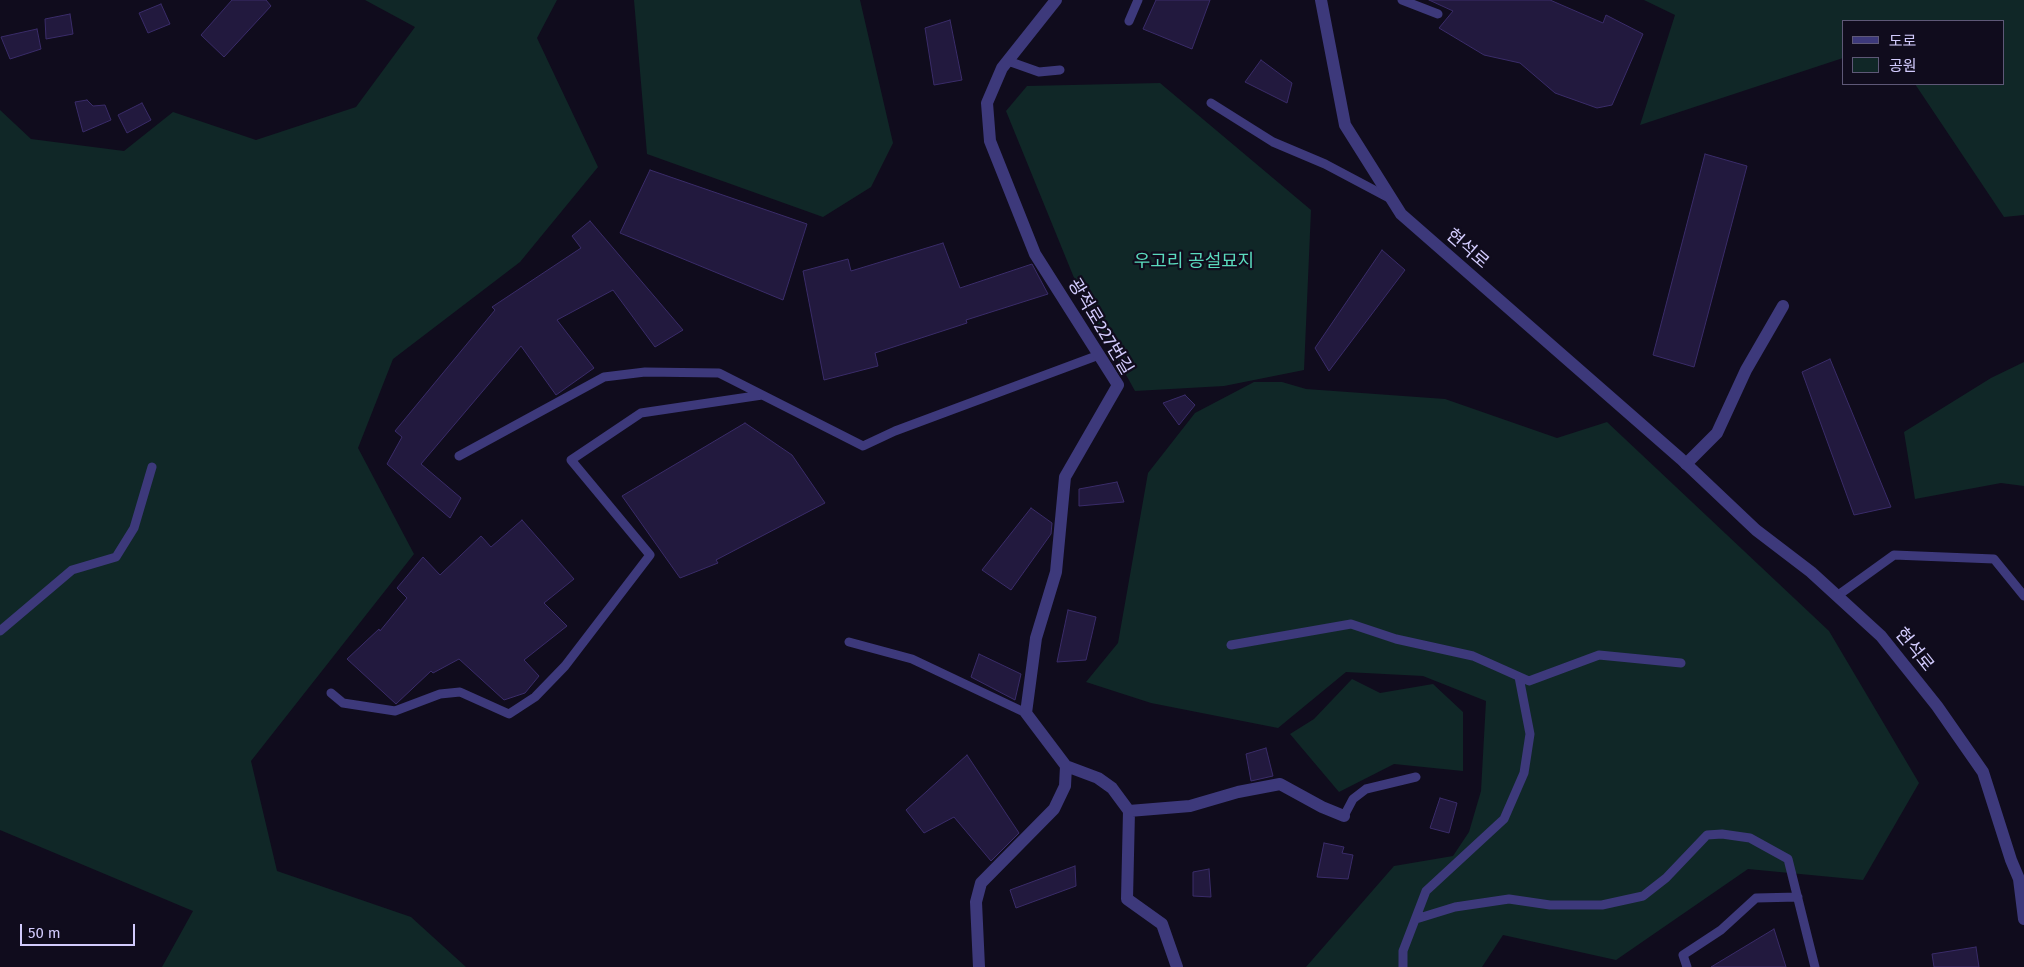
<!DOCTYPE html>
<meta charset="utf-8">
<style>
body{margin:0}
#map{position:relative;width:2024px;height:967px;overflow:hidden;background:#100c1d;font-family:"Fira Sans","Noto Sans KR",sans-serif}
canvas{display:block}
.legend{position:absolute;left:1842px;top:20px;width:162px;height:65px;box-sizing:border-box;background:#100c1d;border:1px solid #5e5877;margin:0;padding:6px 9px;list-style:none;font-size:15px;color:#d2cbfd}
.legend li{display:flex;align-items:center;gap:10px;height:25px}
.legend b{width:25px;border:1px solid #5e5877}
.scale{position:absolute;left:20px;top:924px;width:115px;height:22px;box-sizing:border-box;border:2px solid #d2cbfd;border-top:0;padding-left:6px;font-size:15px;line-height:18px;white-space:nowrap;color:#d2cbfd;-webkit-text-stroke:4px #100c1d;paint-order:stroke}
</style>
<div id="map">
<canvas width="2024" height="967"></canvas>
<ul class="legend">
<li><b style="height:6px;background:#3d397b"></b>도로</li>
<li><b style="height:14px;background:#102727"></b>공원</li>
</ul>
<div class="scale">50 m</div>
</div>
<script>
const context = document.querySelector('canvas').getContext('2d');
context.lineJoin = 'round';
function fillPath(path, color) { context.fillStyle = color; context.fill(path, 'evenodd'); }
const shape = rows => new Path2D(rows.map(r => 'M' + r).join(''));
function strokePath(path, color, width, dash) { context.strokeStyle = color; context.lineWidth = width; context.lineCap = dash ? 'butt' : 'round'; context.setLineDash(dash || []); context.stroke(path); }
function drawText(font, color, halo, rows, align = 'center') {
  context.font = font + ' "Fira Sans","Noto Sans KR",sans-serif'; context.lineWidth = 4.5; context.setLineDash([]); context.textBaseline = 'middle'; context.strokeStyle = halo; context.fillStyle = color; for (const [text, x, y, turn = 0] of rows) {
    context.save(); context.translate(x, y); context.rotate((+turn || 0) * Math.PI / 180); context.textAlign = isNaN(turn) ? turn : align; if (halo) context.strokeText(text, 0, 0); context.fillText(text, 0, 0); context.restore();
  }
}
fillPath(shape([
 [365,0,557,0,537,38,598,167,520,262,393,359,358,448,414,554,251,761,277,871,411,917,466,967,162,967,193,911,0,830,0,110,31,139,124,151,173,112,256,140,356,107,415,27],
 [634,0,860,0,893,143,871,187,823,217,647,154],
 [1644,0,2024,0,2024,215,2004,217,1915,84,2003,84,2003,21,1843,21,1843,58,1640,125,1675,15],
 [1160,83,1311,210,1304,370,1224,386,1135,391,1079,290,1006,111,1027,86],
 [2024,362,2024,486,2001,483,1915,499,1904,432,1991,378],
 [1254,382,1282,382,1306,389,1445,399,1557,438,1607,422,1829,631,1919,783,1863,880,1748,869,1616,960,1503,935,1482,967,1306,967,1394,866,1453,856,1469,832,1481,791,1486,701,1423,676,1346,672,1278,728,1151,703,1086,682,1118,643,1148,473,1195,413],
 [1352,679,1380,693,1433,684,1463,712,1463,771,1394,764,1339,792,1290,734,1314,719]
]), '#102727');
const building = shape([
 [232,0,266,0,271,6,224,57,201,35,232,0],
 [1156,0,1210,0,1192,49,1143,29,1156,0],
 [1429,0,1550,0,1603,23,1606,15,1643,34,1612,105,1597,108,1555,93,1520,63,1484,55,1439,28,1453,11,1429,0],
 [161,4,170,24,148,33,139,13,161,4],
 [70,14,73,34,46,39,45,19,70,14],
 [950,20,962,80,934,85,925,28,950,20],
 [37,29,41,49,10,59,1,37,37,29],
 [1261,60,1292,83,1287,103,1245,82,1261,60],
 [87,100,93,106,105,105,111,120,83,132,75,102,87,100],
 [142,103,151,120,127,133,118,115,142,103],
 [1705,154,1747,166,1694,367,1653,355,1705,154],
 [650,170,807,224,783,300,620,233,650,170],
 [590,221,683,330,655,347,613,290,557,320,594,368,556,395,521,346,421,464,461,498,450,518,387,464,402,437,395,431,495,310,492,307,581,248,572,236,590,221],
 [943,243,960,288,1032,264,1048,294,966,320,967,323,875,353,878,366,824,380,803,271,848,259,851,271,943,243],
 [1382,250,1405,270,1329,371,1315,348,1382,250],
 [1830,359,1891,507,1854,515,1802,372,1830,359],
 [1185,395,1195,405,1179,425,1163,403,1185,395],
 [745,423,792,455,825,503,716,560,718,563,680,578,622,496,745,423],
 [1117,482,1124,502,1079,506,1079,489,1117,482],
 [1031,508,1052,523,1051,534,1011,590,982,570,1031,508],
 [522,520,574,579,544,603,567,626,524,660,539,676,525,693,504,700,459,659,433,673,431,671,396,704,347,659,379,629,380,631,407,598,397,588,423,557,440,575,481,536,491,547,522,520],
 [1068,610,1096,617,1086,660,1057,662,1068,610],
 [979,654,1021,674,1015,700,971,677,979,654],
 [1266,748,1273,776,1251,781,1246,754,1266,748],
 [967,755,1019,833,991,861,954,817,924,833,906,810,967,755],
 [1440,798,1457,803,1449,833,1430,828,1440,798],
 [1324,843,1344,847,1342,853,1353,855,1348,879,1317,877,1324,843],
 [1075,866,1076,886,1016,908,1010,890,1075,866],
 [1209,869,1211,897,1193,896,1193,872,1209,869],
 [1774,929,1786,967,1711,967,1774,929],
 [1976,947,1979,967,1934,967,1932,954,1976,947]
]);
fillPath(building, '#22193e');
strokePath(building, '#3a2c69', 1);
strokePath(shape([
 [1402,0,1438,14],
 [1129,21,1138,0],
 [1008,61,1039,72,1060,70],
 [1211,103,1273,142,1325,164,1391,199],
 [459,456,604,377,645,372,719,373,863,446,895,431,1099,355],
 [1837,596,1894,555,1994,559,2024,596],
 [0,631,72,570,116,557,134,528,152,467],
 [849,642,912,659,1026,713],
 [1231,645,1351,624,1396,639,1473,656,1529,681,1599,655,1681,663],
 [331,693,343,703,395,711,440,694,460,692,509,714,535,697,565,666,650,555,571,460,641,413,762,395],
 [1344,816,1353,799,1366,789,1416,777],
 [1416,919,1455,907,1509,899,1550,905,1602,905,1643,896,1666,878,1707,835,1722,834,1750,838,1788,859,1815,967],
 [1403,967,1403,951,1426,891,1504,819,1524,773,1530,734,1519,677],
 [1687,967,1683,955,1721,930,1756,898,1798,897]
]), '#3d397b', 9);
strokePath(shape([
 [1686,464,1717,433,1746,370,1783,306],
 [1066,766,1098,778,1112,788,1129,811,1127,899,1162,924,1177,967],
 [1129,811,1190,806,1238,792,1280,784,1322,807,1344,816],
 [979,967,976,902,981,883,1054,809,1065,786,1066,766,1026,713,1036,638,1056,572,1065,477,1118,385,1035,254,990,141,987,103,1002,68,1056,0]
]), '#3d397b', 12);
strokePath(shape([
 [1321,0,1345,125,1401,214,1681,459,1756,530,1811,572,1881,636,1937,706,1983,772,2011,860,2019,879,2024,919]
]), '#3d397b', 12);
drawText('18px', '#d2cbfd', '#100c1d', [
 ["현석로",1467,249,41],
 ["광적로227번길",1100,327,59],
 ["현석로",1914,650,51]
]);
drawText('18px', '#5adabd', '#100c1d', [
 ["우고리 공설묘지",1194,262]
]);
</script>
